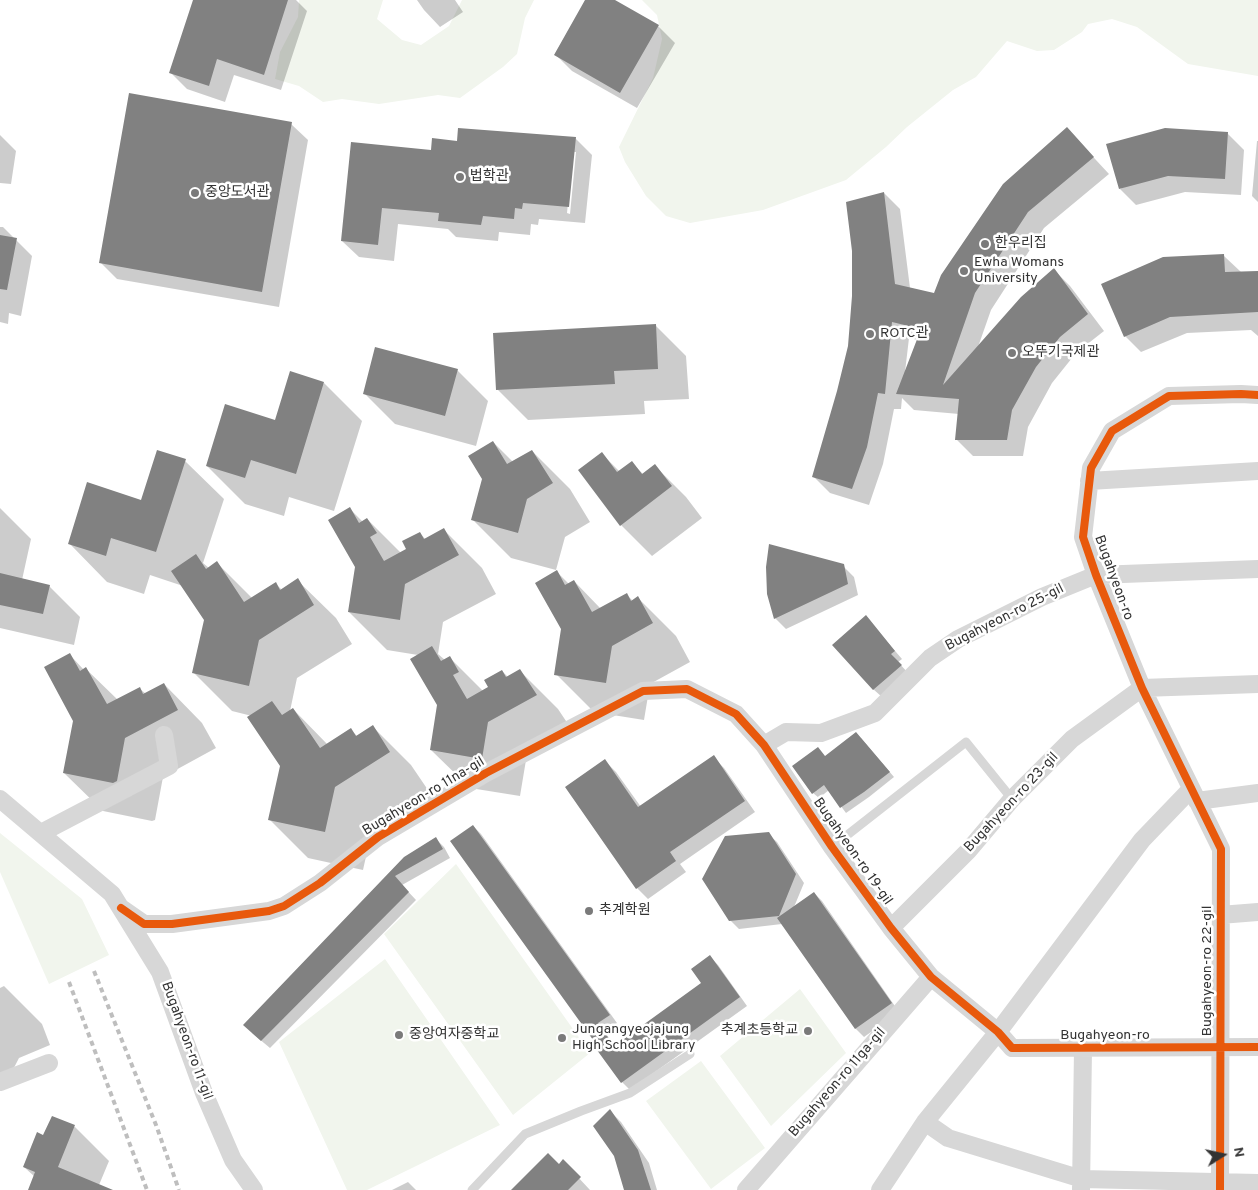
<!DOCTYPE html>
<meta charset="utf-8">
<style>
body{margin:0}
#map{position:relative;width:1258px;height:1190px;overflow:hidden;background:#fff;font-family:Overpass,sans-serif}
canvas{display:block}
.north{position:absolute;left:1198px;top:1130px;width:50px;height:50px;-webkit-text-stroke:4px #fff;paint-order:stroke;rotate:80deg;font-size:14px;font-weight:700;line-height:20px;text-align:center;color:#333}
.north::after{content:'';display:block;margin:auto;width:18px;height:22px;background:#333;clip-path:polygon(50% 0,100% 100%,50% 72%,0 100%)}
</style>
<div id="map">
<canvas width="1258" height="1190"></canvas>
<div class="north">N</div>
</div>
<script>
const context = document.querySelector('canvas').getContext('2d');
context.lineJoin = 'round';
function fillPath(path, color) { context.fillStyle = color; context.fill(path, 'evenodd'); }
const shape = rows => new Path2D(rows.map(r => 'M' + r).join(''));
function strokePath(path, color, width, dash) { context.strokeStyle = color; context.lineWidth = width; context.lineCap = dash ? 'butt' : 'round'; context.setLineDash(dash || []); context.stroke(path); }
function drawText(font, color, halo, rows, align = 'center') {
  context.font = font + ' Overpass,"Noto Sans KR",sans-serif'; context.lineWidth = 5; context.setLineDash([]); context.textBaseline = 'middle'; context.strokeStyle = halo; context.fillStyle = color; for (const [text, x, y, turn = 0] of rows) {
    context.save(); context.translate(x, y); context.rotate((+turn || 0) * Math.PI / 180); context.textAlign = isNaN(turn) ? turn : align; if (halo) context.strokeText(text, 0, 0); context.fillText(text, 0, 0); context.restore();
  }
}
fillPath(shape([
 [299,0,383,0,377,19,402,40,421,45,449,26,462,0,534,0,525,18,517,54,503,67,460,98,438,95,379,104,342,99,323,102,299,86,275,79,280,52,298,17],
 [642,0,1258,0,1258,76,1188,64,1137,27,1112,19,1088,24,1082,32,1054,50,1037,51,1007,41,976,77,953,90,907,127,886,147,846,180,763,210,690,223,666,216,646,196,625,162,619,147,653,78,662,39,657,15],
 [0,833,82,899,109,955,49,984,0,872],
 [456,864,590,1053,513,1115,384,934],
 [385,959,500,1125,367,1190,347,1190,279,1042],
 [800,989,846,1053,771,1126,720,1056],
 [701,1061,765,1148,711,1189,646,1101]
]), '#f1f5ed');
fillPath(shape([
 [195,0,296,0,307,11,281,90,234,75,225,102,187,89,171,73],
 [417,0,455,0,463,12,440,27,424,10],
 [586,0,612,0,658,26,675,43,637,108,572,71,555,54],
 [291,124,308,140,279,307,117,279,100,262],
 [1227,133,1244,150,1241,195,1185,192,1136,205,1120,189],
 [0,135,16,151,11,184,0,183],
 [575,138,592,155,585,223,539,219,538,225,531,224,530,235,499,232,498,241,456,237,448,229,398,224,394,261,359,257,342,241,432,152,458,142],
 [573,152,576,152,570,214,567,213],
 [1257,141,1258,141,1258,202,1252,196],
 [1083,146,1109,174,1044,228,991,310,978,347,1054,270,1070,286,1104,331,1076,353,1052,383,1028,427,1023,456,973,456,956,439,959,414,914,410,902,398,901,409,894,409,883,464,869,505,830,493,813,476,839,391,884,193,900,209,910,288,935,294],
 [909,338,918,340,905,372],
 [0,227,3,227,32,256,21,316,9,313,8,324,0,322],
 [1224,256,1241,272,1258,272,1258,336,1251,330,1187,333,1141,352,1125,336],
 [656,326,686,356,689,399,644,401,645,414,528,420,497,389],
 [457,370,488,401,476,446,395,424,364,393],
 [324,383,362,421,334,511,289,497,284,516,245,504,207,466,276,422],
 [493,442,513,462,532,451,570,489,590,522,565,537,556,570,511,558,473,520],
 [602,454,620,472,632,463,644,475,655,466,686,497,702,518,652,556,621,525,580,471],
 [185,461,224,499,203,563,209,568,217,563,252,598,275,583,282,590,297,580,336,618,352,644,297,678,290,711,293,709,328,745,351,730,358,737,373,727,411,765,428,790,373,825,363,870,308,858,270,820,281,766,252,716,232,711,194,673,205,620,183,586,150,575,144,594,107,582,69,543,142,501],
 [0,508,31,539,22,580,49,586,80,617,74,645,0,628],
 [350,509,363,522,367,519,401,553,408,550,420,533,426,540,444,530,482,568,496,594,443,622,438,654,445,660,449,657,483,691,490,688,502,671,508,677,520,671,558,709,574,733,526,760,520,796,470,788,431,750,438,704,418,655,387,650,349,612,356,567],
 [843,566,854,577,858,595,786,629,775,618,768,594],
 [556,571,569,584,574,581,601,609,627,595,633,601,638,598,676,636,690,662,650,684,644,720,594,712,556,674,563,629],
 [866,617,902,659,898,662,909,674,882,697,873,689],
 [70,655,84,670,86,669,118,700,139,688,146,694,164,684,202,723,216,748,163,777,155,820,152,821,103,811,64,773,74,721],
 [861,738,894,777,869,797,846,813,829,790,819,798,813,793],
 [713,757,724,768,755,812,680,864,686,872,648,899,637,888,605,761,616,772,641,807],
 [473,826,481,834,617,1023,605,1032,615,1047,703,983,710,957,718,965,747,1006,630,1090,622,1082,596,1046,598,1045],
 [768,834,777,842,804,883,794,907,814,893,822,901,899,1012,864,1037,856,1029,782,924,739,929,730,920],
 [435,838,444,847,450,858,402,885,416,900,270,1048,252,1033,404,858],
 [4,986,42,1024,50,1045,19,1058,3,1089,0,1088,0,988],
 [610,1111,621,1122,649,1163,657,1190,625,1190],
 [52,1117,75,1127,109,1161,99,1185,105,1190,30,1190,35,1177,24,1167,44,1137],
 [563,1161,590,1190,513,1190,559,1165],
 [408,1182,416,1190,392,1190]
]), '#0003');
fillPath(shape([
 [193,0,288,0,264,75,217,59,209,86,169,73],
 [585,0,615,0,659,25,620,93,554,55],
 [129,93,292,122,262,292,99,263],
 [1067,127,1094,157,1028,212,975,293,943,385,1021,297,1054,268,1088,314,1060,337,1036,367,1012,410,1007,440,955,440,959,399,896,394,921,329,892,322,885,394,878,393,867,447,852,489,812,477,837,391,848,346,852,296,852,251,846,202,884,192,895,284,934,293,941,275,1003,184],
 [458,128,576,137,569,207,523,203,522,209,515,208,514,219,483,216,481,225,438,221,439,213,382,208,378,245,341,241,351,142,431,150,432,138,457,141],
 [1165,128,1228,132,1225,179,1168,176,1119,189,1106,144],
 [0,235,17,238,7,290,0,289],
 [1224,254,1225,272,1258,271,1258,312,1170,317,1124,337,1101,284,1163,257],
 [656,324,658,369,614,371,615,384,496,390,493,333],
 [375,347,458,369,445,416,363,394],
 [290,371,324,382,296,474,251,460,245,478,206,466,225,404,275,420],
 [493,441,507,464,532,450,553,483,527,499,518,533,471,520,482,479,468,456],
 [157,450,186,459,156,552,111,538,106,556,68,544,87,482,141,500],
 [602,452,617,472,632,461,642,474,655,464,672,486,620,526,578,470],
 [350,507,359,523,367,518,377,533,370,537,384,561,406,549,402,541,420,532,424,539,444,528,459,555,405,584,400,620,348,612,355,567,328,520],
 [769,544,844,564,848,584,774,619,767,594,766,567],
 [196,554,206,569,217,561,244,602,276,582,280,590,298,578,314,605,259,640,249,686,192,673,204,620,171,571],
 [557,570,565,585,574,580,592,612,627,593,631,601,638,596,653,623,612,646,606,683,554,675,561,629,535,583],
 [0,573,50,585,43,614,0,605],
 [866,615,895,651,891,654,902,665,873,690,832,645],
 [432,646,441,661,450,656,459,672,453,675,467,699,488,687,484,680,502,670,506,677,520,669,537,695,488,722,482,759,430,750,437,705,410,659],
 [70,653,80,671,86,667,107,704,140,687,143,694,164,683,178,710,125,738,117,781,113,783,63,773,73,721,44,667],
 [272,701,282,715,293,708,320,748,351,728,356,736,373,725,390,752,335,787,325,832,268,820,280,766,247,717],
 [856,732,890,772,864,792,840,808,824,785,812,794,792,766,818,747,825,756],
 [714,755,745,801,670,852,676,861,636,889,565,787,605,759,638,807],
 [473,825,610,1015,598,1023,614,1046,701,983,691,969,710,955,740,997,621,1083,594,1046,596,1044,450,841],
 [769,832,796,874,779,916,729,921,702,879,725,836],
 [436,837,443,849,395,876,409,892,261,1041,243,1025,404,857],
 [814,892,892,1003,855,1029,777,918],
 [610,1109,638,1150,651,1190,624,1190,614,1156,593,1126],
 [52,1116,75,1125,58,1167,113,1190,28,1190,35,1172,23,1167,37,1132,43,1135],
 [548,1153,559,1164,563,1159,581,1177,568,1190,511,1190]
]), '#818181');
strokePath(shape([
 [832,847,966,742,1012,799],
 [472,1190,525,1134,581,1111,630,1093,690,1054]
]), '#d7d7d7', 9);
strokePath(shape([
 [1089,481,1258,471],
 [1142,688,1258,684],
 [764,745,786,732,821,733,875,713,930,658,958,639,1042,597,1096,575,1258,569],
 [0,799,112,894,160,972,204,1093,233,1160,254,1190],
 [1197,801,1258,793],
 [41,833,169,766,164,735],
 [121,908,144,924,172,924,269,911,284,906,320,883,378,837,486,773,643,691,687,689,736,714,764,745,832,847,891,928,931,977,998,1032,1012,1048,1258,1047],
 [1220,915,1258,912],
 [891,928,968,851,1012,799,1072,739,1142,688],
 [0,1082,49,1063],
 [925,1122,948,1138,1082,1179,1258,1183],
 [746,1190,931,977],
 [880,1190,925,1122,998,1032,1142,840,1191,789],
 [1081,1190,1083,1049],
 [1220,1190,1221,849,1142,688,1096,575,1083,537,1091,468,1112,431,1169,396,1241,394,1258,395]
]), '#d7d7d7', 18);
strokePath(shape([
 [94,971,156,1125,179,1190],
 [69,982,147,1190]
]), '#bebebe', 4, [5, 4]);
strokePath(shape([
 [121,908,144,924,172,924,269,911,284,906,320,883,378,837,486,773,643,691,687,689,736,714,764,745,832,847,891,928,931,977,998,1032,1012,1048,1258,1047],
 [1220,1190,1221,849,1142,688,1096,575,1083,537,1091,468,1112,431,1169,396,1241,394,1258,395]
]), '#e8590c', 8);
for (const [x, y, r, color] of [
 [460,177,5,"#7a7a7a"],
 [195,193,5,"#7a7a7a"],
 [985,244,5,"#7a7a7a"],
 [964,271,5,"#7a7a7a"],
 [870,334,5,"#7a7a7a"],
 [1012,353,5,"#7a7a7a"],
 [589,911,5,"#7a7a7a"],
 [808,1031,5,"#7a7a7a"],
 [399,1035,5,"#7a7a7a"],
 [562,1038,5,"#7a7a7a"]
]) { const dot = new Path2D(); dot.arc(x, y, r, 0, 2 * Math.PI); context.fillStyle = color; context.fill(dot); strokePath(dot, '#fff', 2); }
drawText('14px', '#333', '#fff', [
 ["법학관",470,177],
 ["중앙도서관",205,193],
 ["한우리집",995,244],
 ["Ewha Womans",974,263],
 ["University",974,279],
 ["ROTC관",880,334],
 ["오뚜기국제관",1022,353],
 ["추계학원",599,911],
 ["Jungangyeojajung",572,1030],
 ["High School Library",572,1046],
 ["추계초등학교",798,1031,"right"],
 ["중앙여자중학교",409,1035]
], 'left');
drawText('14px', '#333', '#fff', [
 ["Bugahyeon-ro",1113,578,70],
 ["Bugahyeon-ro 25-gil",1005,618,-27],
 ["Bugahyeon-ro 11na-gil",424,797,-31],
 ["Bugahyeon-ro 23-gil",1012,803,-47],
 ["Bugahyeon-ro 19-gil",852,852,55],
 ["Bugahyeon-ro 22-gil",1208,971,-90],
 ["Bugahyeon-ro",1105,1036],
 ["Bugahyeon-ro 11-gil",186,1041,70],
 ["Bugahyeon-ro 11ga-gil",838,1083,-49]
]);
</script>
